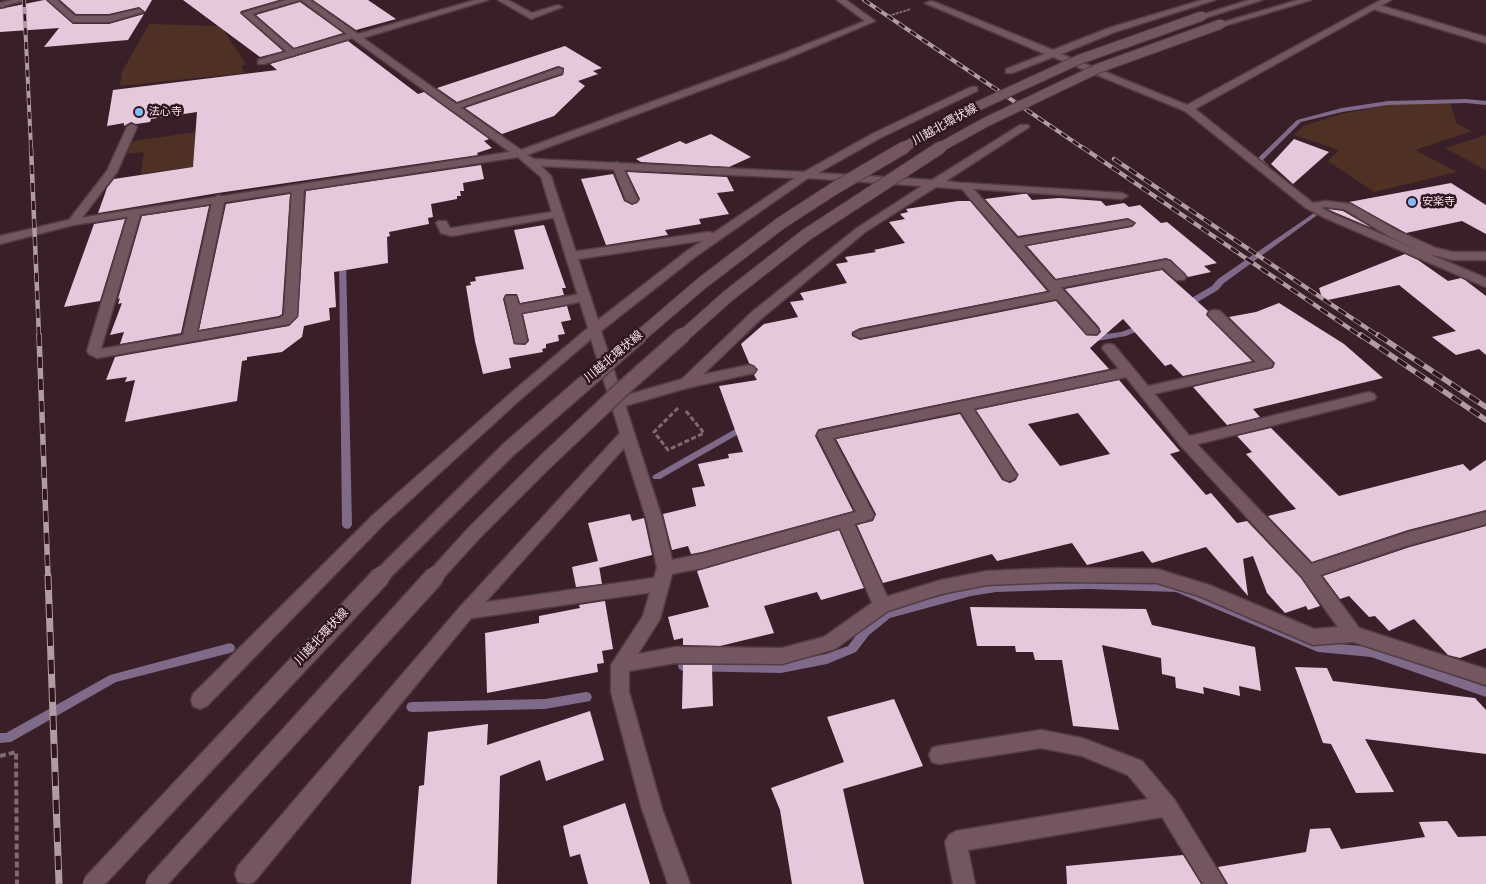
<!DOCTYPE html>
<meta charset="utf-8">
<style>
body{margin:0}
canvas{display:block;background:#391f28}
</style>
<canvas width="1486" height="884"></canvas>
<script>
const context = document.querySelector('canvas').getContext('2d');
context.lineJoin = 'round';
function fillPath(path, color) { context.fillStyle = color; context.fill(path, 'evenodd'); }
const shape = rows => new Path2D(rows.map(r => 'M' + r).join(''));
function strokePath(path, color, width, dash) { context.strokeStyle = color; context.lineWidth = width; context.lineCap = dash ? 'butt' : 'round'; context.setLineDash(dash || []); context.stroke(path); }
function drawText(font, color, halo, rows, align = 'center') {
  context.font = font + ' "Titillium Web","Noto Sans JP",sans-serif'; context.lineWidth = 5; context.setLineDash([]); context.textBaseline = 'middle'; context.strokeStyle = halo; context.fillStyle = color; for (const [text, x, y, turn = 0] of rows) {
    context.save(); context.translate(x, y); context.rotate((+turn || 0) * Math.PI / 180); context.textAlign = isNaN(turn) ? turn : align; if (halo) context.strokeText(text, 0, 0); context.fillText(text, 0, 0); context.restore();
  }
}
fillPath(shape([
 [149,24,221,26,246,64,241,66,245,73,120,86,122,72],
 [1450,103,1457,124,1472,131,1415,150,1457,172,1374,192,1328,161,1339,150,1294,135,1303,126,1341,114,1387,105],
 [261,123,257,158,141,174,144,152,127,154,133,141],
 [1486,135,1486,170,1445,148]
]), '#4e3024');
fillPath(shape([
 [1466,99,1486,101,1486,105,1466,103,1388,105,1342,112,1301,122,1263,160,1269,166,1269,168,1265,168,1256,160,1297,120,1342,108,1388,101,1466,99],
 [1314,213,1317,215,1316,216,1224,283,1218,290,1189,307,1183,307,1182,305,1183,303,1212,286,1218,279,1314,213],
 [339,258,345,258,346,260,352,525,350,528,347,529,344,528,342,525,339,258],
 [1143,324,1147,326,1146,328,1126,336,1091,342,1087,339,1091,336,1121,332,1143,324],
 [746,423,750,426,749,428,660,479,654,479,652,477,654,475,746,423],
 [1088,581,1177,584,1319,642,1371,647,1486,687,1486,697,1371,657,1318,652,1176,592,1088,589,996,592,971,596,890,618,869,635,856,652,827,664,781,673,683,671,679,669,678,666,679,663,683,661,781,663,826,654,848,646,861,629,883,611,887,610,971,588,996,584,1088,581],
 [230,643,234,645,235,648,234,651,230,653,116,682,11,742,0,743,0,733,6,733,110,675,230,643],
 [586,692,590,693,592,697,590,701,545,709,412,712,408,711,406,707,408,703,412,702,545,699,586,692]
]), '#7f6a89');
fillPath(shape([
 [44,0,46,0,73,24,109,24,144,14,128,40,44,47,59,28,0,32,0,9],
 [60,0,152,0,145,12,139,7,109,14,76,14],
 [183,0,279,0,241,11,240,13,283,51,260,57],
 [313,0,368,0,396,19,356,30],
 [300,2,343,33,294,48,256,15],
 [348,41,418,94,424,92,489,139,484,141,492,148,477,153,478,155,218,193,98,213,107,188,114,179,193,167,197,112,151,119,150,122,136,124,131,122,124,126,124,123,107,126,113,90,277,70,270,64],
 [565,46,602,68,593,71,598,74,578,81,585,86,554,116,502,134,465,108,563,75,564,68,558,66,457,102,437,88],
 [711,134,751,157,729,167,641,162,636,159,680,141,686,144],
 [1294,139,1329,152,1293,184,1271,164],
 [481,165,484,179,463,183,464,191,460,191,461,196,457,196,457,199,431,204,433,217,428,218,429,224,389,232,390,236,387,237,388,263,334,272,336,307,329,308,330,320,304,326,302,337,282,352,247,357,247,360,242,361,237,401,125,422,135,380,125,382,127,377,106,380,115,357,289,326,298,317,306,191],
 [627,172,727,177,734,191,717,193,729,214,699,219,701,224,665,230,668,235,606,245,581,179,613,174,624,201,632,205,637,203,640,199],
 [1451,183,1486,205,1486,234,1462,221,1406,233,1349,202],
 [290,194,282,314,279,316,199,330,226,204],
 [1023,194,1027,194,1032,200,1059,198,1101,201,1106,206,1124,203,1129,207,1140,205,1161,223,1167,222,1217,263,1204,266,1211,272,1188,277,1171,260,1166,258,1056,279,1027,246,1132,227,1136,223,1128,218,1018,236,985,199],
 [958,201,970,201,1047,291,860,328,852,332,852,336,860,340,1056,301,1086,335,1097,336,1101,332,1099,327,1065,289,1162,270,1208,311,1206,315,1252,361,1183,376,1171,364,1165,366,1123,319,1090,348,1109,369,819,429,815,436,853,511,702,552,691,554,688,546,672,550,663,514,696,506,692,488,705,486,698,464,729,458,728,454,743,452,719,386,757,380,754,375,758,369,749,363,741,344,764,324,798,317,790,302,804,300,800,293,847,283,836,264,848,262,845,257,876,252,874,250,905,243,889,222,905,219,900,214,908,212,906,209],
 [209,206,181,333,120,344,124,332,110,335,122,303,118,304,120,298,118,299,142,216],
 [1328,209,1343,211,1372,228,1334,212],
 [125,219,100,301,64,307,94,224],
 [544,225,566,288,562,288,564,295,520,303,517,294,506,294,503,299,514,344,525,345,529,341,523,314,567,306,571,320,561,322,565,334,558,335,559,341,546,344,546,348,542,349,543,352,509,358,511,368,483,374,475,341,466,286,471,285,470,282,476,281,475,277,524,269,514,230],
 [1405,254,1418,260,1448,281,1461,278,1465,280,1486,296,1486,355,1479,349,1456,355,1432,337,1456,331,1399,285,1323,301,1319,288],
 [1279,303,1344,344,1383,378,1253,409,1260,417,1227,425,1193,387,1273,368,1275,363,1229,317,1256,312],
 [1119,380,1180,451,1170,454,1206,495,1211,493,1237,523,1247,521,1301,578,1320,606,1308,610,1306,606,1285,613,1267,593,1253,556,1243,559,1248,596,1206,547,1152,563,1143,551,1087,565,1072,543,997,561,992,554,883,583,857,525,873,521,876,514,836,439,960,414,1002,480,1010,483,1016,480,1018,474,976,410],
 [1078,413,1110,454,1060,466,1028,424],
 [1271,428,1339,496,1463,464,1470,471,1486,460,1486,510,1408,530,1312,562,1268,516,1296,509,1246,454,1252,452,1237,436],
 [630,514,632,521,644,518,652,555,599,568,599,566,602,584,576,587,572,567,598,561,588,523],
 [1486,526,1486,648,1460,658,1448,655,1414,619,1389,631,1375,616,1369,617,1349,596,1340,599,1323,576,1410,547],
 [839,530,864,588,821,600,817,592,764,606,774,633,720,646,683,645,683,638,674,640,668,617,709,607,697,571],
 [605,601,613,649,602,651,604,663,597,664,598,672,487,693,485,633,539,623,539,616,580,608,579,605],
 [970,607,1146,609,1152,625,1255,647,1261,691,1239,686,1240,696,1203,687,1204,694,1176,688,1175,677,1162,674,1161,658,1102,645,1119,730,1073,726,1062,660,1035,660,1033,652,1016,652,1015,646,977,646],
 [683,665,712,665,713,706,682,709],
 [1295,667,1327,668,1333,681,1475,698,1486,710,1486,754,1365,739,1394,792,1356,793,1331,744,1323,743],
 [894,699,923,766,843,789,864,884,792,884,780,810,771,788,844,762,827,717],
 [590,711,604,760,546,781,540,760,500,776,497,884,411,884,419,786,424,785,428,732,488,724,487,745],
 [625,803,650,884,588,884,580,854,570,857,563,826],
 [1447,821,1458,837,1486,836,1486,884,1228,884,1218,867,1306,852,1310,829,1330,828,1341,849,1425,837,1419,822],
 [1183,855,1201,884,1067,884,1066,866]
]), '#e5c8dc');
const lane = shape([
 [12,0,26,0,0,7,0,3,12,0],
 [48,0,57,0,75,16,109,16,139,9,143,12,109,22,73,22,48,0],
 [286,0,300,0,252,14,295,51,295,55,292,56,242,13,286,0],
 [498,0,508,0,532,13,558,5,562,7,531,19,498,0],
 [1373,5,1379,5,1486,37,1486,43,1373,9,1373,5],
 [559,68,562,69,562,73,456,109,450,109,448,107,559,68],
 [132,124,137,127,117,172,77,224,69,224,67,222,69,220,107,171,127,127,132,124],
 [617,162,622,165,638,200,636,202,632,203,626,200,612,165,617,162],
 [965,183,1122,193,1128,196,1122,199,961,188,959,186,961,184,965,183],
 [298,185,304,188,297,316,289,324,97,358,89,354,87,351,129,212,135,209,141,212,101,349,183,335,213,198,219,195,225,198,197,332,280,318,284,315,292,188,298,185],
 [1326,201,1351,204,1398,231,1436,248,1453,252,1486,252,1486,260,1453,260,1428,254,1390,237,1344,209,1326,207,1310,209,1304,206,1306,204,1326,201],
 [558,211,562,212,564,214,562,216,452,236,441,233,436,223,438,221,446,221,450,228,452,228,558,211],
 [1128,220,1134,223,1132,225,1014,247,1008,243,1014,239,1128,220],
 [709,232,713,233,715,236,713,239,572,260,566,256,572,252,709,232],
 [1166,260,1170,261,1184,274,1186,277,1184,280,1176,280,1163,268,1053,289,1047,285,1053,281,1166,260],
 [1061,290,1067,294,1065,297,860,338,853,334,860,330,1061,290],
 [585,293,591,297,590,300,521,313,527,340,525,343,515,343,505,299,506,296,516,296,519,305,585,293],
 [1215,310,1220,311,1271,361,1273,364,1271,367,1145,396,1140,394,1138,391,1140,388,1256,362,1210,317,1208,314,1210,311,1215,310],
 [749,365,754,367,756,370,754,373,687,388,618,408,613,407,611,403,613,399,686,378,749,365],
 [1369,392,1374,394,1376,397,1374,400,1186,447,1181,446,1178,442,1181,438,1186,437,1369,392],
 [964,401,969,402,1014,471,1017,475,1014,479,1009,481,1004,479,957,406,959,402,964,401],
 [845,515,851,517,853,521,891,605,888,610,882,612,876,610,873,605,837,521,839,517,845,515],
 [660,577,666,579,669,584,666,589,660,591,466,619,460,617,457,612,460,607,466,605,660,577],
 [1041,730,1082,738,1142,761,1174,799,1226,884,1203,884,1162,817,968,850,975,884,953,884,945,842,949,835,956,831,1148,799,1128,775,1082,756,1041,748,939,764,932,762,929,755,932,748,939,746,1041,730]
]);
const street = shape([
 [301,0,310,0,358,34,475,0,488,0,363,38,521,150,782,54,865,21,837,0,846,0,875,21,788,58,527,155,534,159,804,172,872,134,971,87,977,87,977,91,880,138,818,173,932,180,1020,125,1028,125,1029,127,946,181,969,184,1097,328,1099,331,1097,334,1087,334,962,189,936,187,865,232,762,318,691,386,681,386,679,383,681,380,752,312,857,228,922,186,808,178,695,257,601,331,663,521,672,560,702,554,856,512,817,435,819,431,1119,369,1102,348,1104,345,1109,344,1114,345,1191,438,1311,564,1409,532,1486,512,1486,524,1409,545,1320,575,1359,628,1486,669,1486,685,1353,642,1313,645,1199,596,1157,583,1059,582,987,585,941,594,888,611,835,649,782,664,675,663,629,671,629,692,662,809,690,884,668,884,642,809,611,692,611,665,643,616,657,568,647,521,624,448,472,617,254,882,248,884,238,882,235,874,238,866,460,607,620,433,591,339,522,398,385,523,207,706,200,709,193,706,191,700,193,694,373,515,512,392,588,328,541,177,518,157,73,225,0,244,0,236,73,219,510,152,352,38,264,64,258,64,258,60,347,34,301,0],
 [541,166,795,178,687,251,598,320,551,176,541,166],
 [1126,377,1181,446,1302,577,1338,627,1314,629,1209,585,1157,569,1059,568,987,571,941,580,876,600,824,637,782,648,675,647,638,654,660,619,672,574,702,568,872,519,874,515,833,438,1126,377],
 [1202,0,1215,0,1115,32,1061,54,1187,105,1381,0,1391,0,1195,109,1314,204,1333,214,1486,278,1486,287,1325,218,1306,208,1185,111,1053,57,1012,73,1006,73,1006,69,1045,54,925,3,932,1,1053,50,1109,28,1202,0],
 [0,3,4,3,4,7,0,7,0,3]
]);
const secondary = shape([
 [1249,0,1262,0,1205,18,1198,16,1249,0],
 [1298,0,1311,0,1224,26,1217,24,1298,0]
]);
strokePath(lane, '#523d45', 3);
strokePath(street, '#523d45', 3);
strokePath(secondary, '#523d45', 3);
strokePath(shape([
 [888,16,911,9]
]), '#806971', 2, [3, 1]);
strokePath(shape([
 [678,408,654,432,668,450,704,433,685,410]
]), '#806971', 3, [5, 2.5]);
strokePath(shape([
 [0,756,16,752,17,884]
]), '#806971', 4, [6, 3]);
fillPath(lane, '#745660');
fillPath(street, '#745660');
fillPath(secondary, '#745660');
const railFar3 = shape([
 [24,0,31,148],
 [864,0,1083,148]
]);
const railFar2 = shape([
 [31,147,39,337],
 [1082,147,1362,337],
 [1114,159,1380,337]
]);
const railFar1 = shape([
 [39,335,48,577],
 [1361,335,1486,420],
 [1378,335,1486,407]
]);
const rail = shape([
 [48,576,59,884]
]);
strokePath(railFar3, '#b19ca3', 4);
strokePath(railFar2, '#b19ca3', 4.5);
strokePath(railFar1, '#b19ca3', 5.5);
strokePath(rail, '#b19ca3', 7);
strokePath(railFar3, '#2f161f', 2.5, [7]);
strokePath(railFar2, '#2f161f', 3, [9]);
strokePath(railFar1, '#2f161f', 4, [11]);
strokePath(rail, '#2f161f', 5, [14]);
const secondaryBridgeFar3 = shape([
 [903,148,965,112,1078,60,1202,16],
 [939,148,986,122,1099,68,1221,24]
]);
const secondaryBridgeFar2 = shape([
 [639,337,702,283,781,223,835,188,905,147],
 [682,337,728,296,806,235,941,147]
]);
const secondaryBridgeFar1 = shape([
 [380,577,509,449,640,335],
 [434,577,474,533,544,463,621,390,683,335]
]);
const secondaryBridge = shape([
 [92,884,381,576],
 [155,884,435,576]
]);
strokePath(secondaryBridgeFar3, '#523d45', 11, []);
strokePath(secondaryBridgeFar2, '#523d45', 14, []);
strokePath(secondaryBridgeFar1, '#523d45', 18, []);
strokePath(secondaryBridge, '#523d45', 22, []);
strokePath(secondaryBridgeFar3, '#745660', 9);
strokePath(secondaryBridgeFar2, '#745660', 12);
strokePath(secondaryBridgeFar1, '#745660', 15);
strokePath(secondaryBridge, '#745660', 19);
for (const [x, y, r, color] of [
 [139,112,5,"#81bdfa"],
 [1412,202,5,"#81bdfa"]
]) { const dot = new Path2D(); dot.arc(x, y, r, 0, 2 * Math.PI); context.fillStyle = color; context.fill(dot); strokePath(dot, '#2f161f', 2); }
drawText('11px', '#f5e3e8', '#2f161f', [
 ["法心寺",149,112],
 ["安楽寺",1422,202]
], 'left');
drawText('12px', '#f5e3e8', '#2f161f', [
 ["川越北環状線",945,125,-29],
 ["川越北環状線",614,357,-40],
 ["川越北環状線",322,637,-47]
]);
</script>
